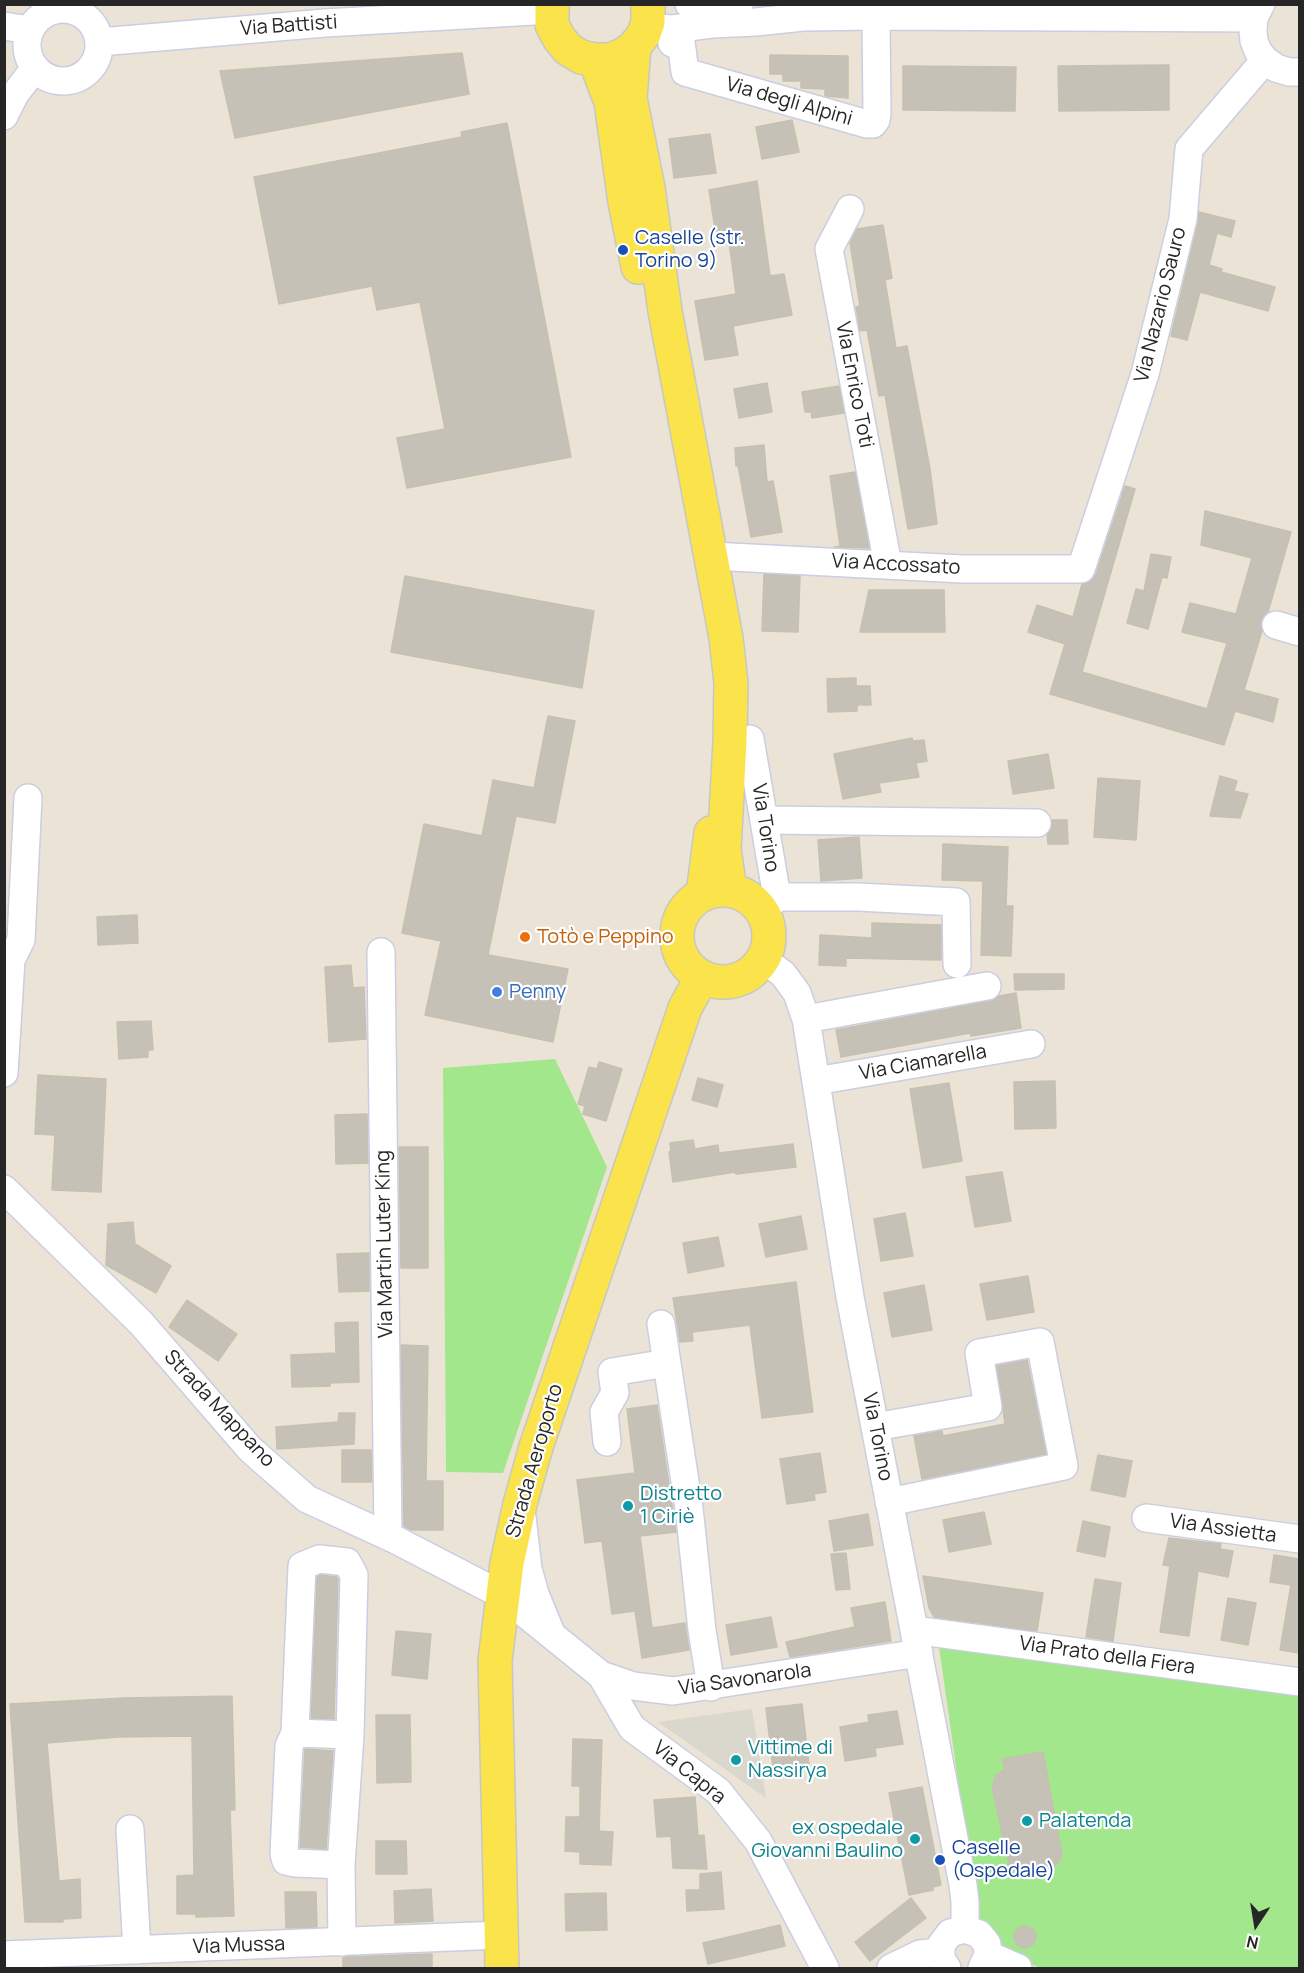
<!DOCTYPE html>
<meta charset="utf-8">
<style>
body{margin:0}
#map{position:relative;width:1304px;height:1973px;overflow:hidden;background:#ebe4d6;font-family:Manrope,sans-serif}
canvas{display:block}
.frame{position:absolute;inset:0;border:6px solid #262626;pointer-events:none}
.north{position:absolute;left:1226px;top:1895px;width:60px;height:60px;-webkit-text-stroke:4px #fff;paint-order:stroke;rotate:192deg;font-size:16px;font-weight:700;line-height:24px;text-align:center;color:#262626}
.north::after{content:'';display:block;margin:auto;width:21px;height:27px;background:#262626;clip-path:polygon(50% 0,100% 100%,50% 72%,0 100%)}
</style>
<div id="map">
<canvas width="1304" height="1973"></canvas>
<div class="frame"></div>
<div class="north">N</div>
</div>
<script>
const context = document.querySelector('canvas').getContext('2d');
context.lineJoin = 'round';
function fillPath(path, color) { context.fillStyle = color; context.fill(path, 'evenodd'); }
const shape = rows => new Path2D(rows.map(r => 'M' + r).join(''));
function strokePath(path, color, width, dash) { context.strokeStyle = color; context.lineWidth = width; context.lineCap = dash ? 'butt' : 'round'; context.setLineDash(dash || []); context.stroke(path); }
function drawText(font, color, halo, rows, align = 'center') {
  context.font = font + ' Manrope,sans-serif'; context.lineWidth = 4.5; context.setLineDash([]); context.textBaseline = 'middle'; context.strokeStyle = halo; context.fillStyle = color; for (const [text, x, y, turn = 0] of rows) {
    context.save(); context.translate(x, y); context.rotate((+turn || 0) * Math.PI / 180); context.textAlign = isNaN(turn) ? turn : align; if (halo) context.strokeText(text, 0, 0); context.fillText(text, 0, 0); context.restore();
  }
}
fillPath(shape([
 [555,1059,607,1167,503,1473,446,1472,443,1068],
 [939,1647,1299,1695,1299,1968,1040,1968,997,1948,978,1921]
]), '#a3e78d');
fillPath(shape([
 [752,1709,766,1798,658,1722]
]), '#dad7cd');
const building = shape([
 [462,53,469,94,235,138,220,71,462,53],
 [770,55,848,56,848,98,825,96,825,89,801,88,801,81,783,81,783,74,770,74,770,55],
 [1169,65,1169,110,1059,111,1058,66,1169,65],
 [903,66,1016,67,1015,111,903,110,903,66],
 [792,120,799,152,762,159,756,127,792,120],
 [507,123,571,457,407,488,397,438,445,429,420,302,377,310,372,286,279,304,254,177,462,137,461,132,507,123],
 [710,134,716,173,674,178,669,139,710,134],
 [757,181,770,276,784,274,792,315,733,326,738,355,705,360,695,301,736,294,728,234,716,236,709,190,757,181],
 [1199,212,1235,221,1231,237,1217,233,1209,265,1222,269,1221,272,1275,287,1268,311,1200,292,1187,340,1171,336,1198,223,1199,212],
 [883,225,892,278,885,280,896,348,907,346,930,469,937,524,908,529,885,395,879,396,867,330,860,331,856,307,860,306,850,243,857,229,883,225],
 [767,383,772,412,739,418,734,389,767,383],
 [839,386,844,413,812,418,811,412,805,412,802,392,839,386],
 [764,445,767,482,773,481,782,532,751,537,738,465,736,466,735,448,764,445],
 [855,472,869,548,834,547,840,546,830,476,855,472],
 [1125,486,1135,489,1082,672,1207,709,1227,643,1182,632,1190,603,1236,614,1252,558,1201,545,1205,511,1291,532,1268,612,1261,620,1262,631,1244,690,1278,699,1273,722,1235,711,1224,745,1050,694,1065,644,1028,632,1037,605,1073,617,1082,584,1091,581,1096,574,1125,486],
 [1151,554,1171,557,1167,578,1162,577,1148,629,1127,623,1136,589,1144,591,1151,554],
 [764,574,800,576,798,632,762,631,764,574],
 [405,576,594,611,582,688,391,652,405,576],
 [869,590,944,590,945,632,860,632,869,590],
 [856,678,856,686,870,686,871,705,857,705,857,711,828,712,827,679,856,678],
 [548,716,575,721,555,823,516,816,488,955,568,969,553,1042,425,1015,441,941,402,933,424,824,482,836,493,780,534,788,548,716],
 [912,738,913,741,924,740,927,761,916,763,919,777,879,783,881,792,843,799,834,754,912,738],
 [1048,754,1054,788,1013,794,1008,761,1048,754],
 [1220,776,1237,781,1234,791,1248,794,1240,818,1210,816,1220,776],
 [1098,778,1140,781,1136,840,1094,837,1098,778],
 [1052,820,1067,820,1068,844,1048,844,1047,834,1051,830,1052,820],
 [859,837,862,878,821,881,818,840,859,837],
 [943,844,1008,847,1006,906,1013,906,1011,956,981,955,983,881,942,880,943,844],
 [137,915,138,943,98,945,97,917,137,915],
 [872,923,941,925,941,960,846,958,846,966,819,965,820,935,872,938,872,923],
 [351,965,353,988,364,987,366,1039,329,1042,325,967,351,965],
 [1014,974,1064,974,1064,989,1015,990,1014,974],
 [1016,993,1021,1028,971,1036,970,1033,841,1057,836,1030,990,1001,999,996,1016,993],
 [151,1021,153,1050,148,1050,148,1057,119,1059,117,1022,151,1021],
 [599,1062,622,1069,606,1121,583,1114,585,1106,578,1104,589,1067,597,1069,599,1062],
 [38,1075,106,1079,101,1192,52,1190,55,1135,35,1134,38,1075],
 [698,1078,723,1085,717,1107,692,1100,698,1078],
 [1055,1081,1056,1128,1015,1129,1014,1082,1055,1081],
 [949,1083,962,1161,923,1168,910,1089,949,1083],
 [367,1114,368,1163,336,1164,335,1115,367,1114],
 [693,1140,695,1149,718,1145,719,1153,793,1144,796,1167,736,1174,735,1172,673,1182,669,1152,671,1151,670,1143,693,1140],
 [399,1147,428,1147,428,1268,401,1268,399,1147],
 [1002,1172,1011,1221,975,1227,966,1177,1002,1172],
 [905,1213,913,1256,881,1261,874,1219,905,1213],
 [801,1216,807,1249,766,1257,759,1224,801,1216],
 [133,1222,135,1244,171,1266,156,1293,106,1265,108,1224,133,1222],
 [718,1237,724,1266,688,1273,683,1243,718,1237],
 [369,1253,369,1291,339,1292,337,1254,369,1253],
 [1028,1276,1034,1312,987,1320,980,1284,1028,1276],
 [796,1282,813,1412,762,1418,750,1325,692,1332,693,1341,680,1342,673,1298,796,1282],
 [924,1285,932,1330,892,1337,884,1293,924,1285],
 [187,1300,237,1334,218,1361,169,1327,187,1300],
 [358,1322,359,1382,330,1383,330,1386,292,1387,291,1355,336,1353,335,1323,358,1322],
 [401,1345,428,1346,426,1481,443,1481,443,1530,411,1530,404,1526,401,1345],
 [1027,1360,1046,1454,922,1479,914,1436,942,1431,943,1436,1005,1424,997,1366,1027,1360],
 [657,1405,676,1532,640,1536,652,1628,685,1623,689,1650,642,1658,635,1611,612,1614,602,1541,585,1543,577,1480,635,1473,627,1409,657,1405],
 [339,1413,355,1413,354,1444,277,1449,276,1427,338,1422,339,1413],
 [342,1450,371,1450,372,1482,342,1482,342,1450],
 [820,1453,826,1492,814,1494,815,1500,787,1504,780,1459,820,1453],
 [1098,1455,1132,1461,1125,1497,1091,1490,1098,1455],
 [984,1512,991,1544,949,1552,943,1520,984,1512],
 [868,1514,873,1545,834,1551,829,1521,868,1514],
 [1083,1521,1110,1527,1105,1557,1077,1551,1083,1521],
 [1169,1538,1221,1544,1220,1549,1233,1551,1228,1577,1198,1571,1189,1636,1160,1632,1170,1566,1163,1565,1169,1538],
 [846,1553,850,1589,836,1590,831,1554,846,1553],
 [1274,1555,1299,1559,1299,1653,1280,1650,1291,1585,1270,1582,1274,1555],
 [321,1575,337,1577,338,1579,334,1719,311,1718,317,1577,321,1575],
 [923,1576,1043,1593,1037,1631,934,1617,929,1608,923,1576],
 [1095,1579,1121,1583,1113,1641,1086,1637,1095,1579],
 [1228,1598,1256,1603,1248,1645,1221,1640,1228,1598],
 [885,1602,891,1641,790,1657,786,1642,855,1627,851,1608,885,1602],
 [771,1617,777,1647,731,1655,726,1625,771,1617],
 [396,1631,431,1634,427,1679,392,1675,396,1631],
 [232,1696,235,1810,230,1810,234,1916,196,1917,196,1914,177,1914,177,1876,194,1875,192,1736,117,1737,47,1743,59,1881,80,1879,81,1918,63,1919,63,1922,25,1922,10,1704,125,1698,232,1696],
 [802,1704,809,1765,773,1769,766,1708,802,1704],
 [897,1711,903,1744,875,1748,876,1756,845,1761,840,1727,869,1722,868,1715,897,1711],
 [376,1715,410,1715,411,1782,377,1783,376,1715],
 [573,1739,602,1740,599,1831,613,1832,611,1865,580,1864,580,1852,565,1851,566,1817,580,1817,580,1786,572,1786,573,1739],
 [305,1749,333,1751,326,1849,300,1847,305,1749],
 [1043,1752,1062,1855,1058,1863,1051,1868,1024,1873,1014,1871,1009,1864,992,1787,996,1775,1005,1770,1002,1759,1043,1752],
 [922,1787,941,1885,933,1887,933,1890,909,1895,889,1793,922,1787],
 [695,1797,698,1836,704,1835,707,1869,673,1868,671,1836,657,1837,654,1800,695,1797],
 [376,1841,406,1841,407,1874,376,1874,376,1841],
 [721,1872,724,1909,687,1911,686,1890,700,1890,700,1874,721,1872],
 [431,1889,433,1921,395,1923,394,1891,431,1889],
 [285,1892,316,1892,317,1927,286,1928,285,1892],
 [606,1893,607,1930,566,1931,565,1894,606,1893],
 [911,1898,926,1918,870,1961,855,1942,911,1898],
 [780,1925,785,1946,708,1964,703,1943,780,1925],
 '1014 1937a11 11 0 1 1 22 0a11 11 0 1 1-22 0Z',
 [432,1954,432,1968,343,1968,343,1958,345,1957,432,1954]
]);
fillPath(building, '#c6c1b6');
strokePath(building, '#c6c0b0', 1.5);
const minor = shape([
 [689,4,739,8],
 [1261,4,1254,18,1253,30,1254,41,1258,51,1265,60,1276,68,1289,72,1300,72],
 '27 45a36 36 0 1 1 72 0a36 36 0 1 1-72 0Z',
 [4,26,30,30],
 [672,29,672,43,681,42,685,72,867,124,873,124,876,120,877,114,876,16],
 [644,34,658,28,672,29,712,24,756,22,803,17,876,16,1254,18],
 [100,42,325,23,551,10],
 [4,116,15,94,35,68],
 [850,209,829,249,888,565],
 [712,556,962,569,1081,569,1145,374,1183,219,1189,149,1265,60],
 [1276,625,1300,632],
 [750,739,777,897,763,912],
 [764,820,1037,823],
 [777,897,858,897,956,902,957,964],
 [381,952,388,1536],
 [763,959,783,974,797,993,806,1019,850,1297,963,1885,965,1902,965,1929],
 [806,1019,987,986],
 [4,1073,11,960,21,940,28,798],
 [816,1081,1031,1044],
 [4,1189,141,1323,250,1449,307,1499,396,1540,502,1595,601,1675,633,1686,673,1691,919,1653],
 [661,1324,689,1508,702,1630,711,1687],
 [875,1427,988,1407,979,1353,1040,1342,1064,1466,889,1502],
 [607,1442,604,1412,615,1393,612,1372,667,1363],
 [522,1517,528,1569,535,1594,551,1633],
 [1146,1518,1300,1539],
 [914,1630,1300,1682],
 [601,1675,632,1728,718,1791,758,1841,825,1968],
 [295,1733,350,1735],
 [130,1829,137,1950],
 [341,1865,295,1863,286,1861,284,1854,289,1746,295,1733,302,1566,319,1559,347,1562,354,1575,350,1735,341,1865,342,1942],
 [4,1955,501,1935],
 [988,1955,1018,1968],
 [891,1968,920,1954,940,1952],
 [947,1968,941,1959,941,1945,950,1933,965,1929,979,1934,987,1944,988,1955,982,1968]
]);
const major = shape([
 [552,4,552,25,559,38,568,49,581,57,595,60,610,60,623,55,634,47,644,34,648,22,648,4],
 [634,47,630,98,648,188,665,311,726,638,731,683,730,742,724,849,730,890],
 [595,60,611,102,625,202,638,267],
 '677 936a46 46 0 1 1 92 0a46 46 0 1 1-92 0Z',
 [703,894,711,833],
 [502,1968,495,1661,507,1563,520,1504,536,1447,685,1008,702,977]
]);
strokePath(minor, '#cbcde2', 30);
strokePath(major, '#c7c7c7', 36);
strokePath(minor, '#fff', 27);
strokePath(major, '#fbe34b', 33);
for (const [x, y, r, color] of [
 [623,250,6,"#1a4fb4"],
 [525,937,6,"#e8710a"],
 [497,992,6,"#3f7fe0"],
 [628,1506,6,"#0f9aa8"],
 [736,1760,6,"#0f9aa8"],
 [1027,1821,6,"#0f9aa8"],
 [915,1839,6,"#0f9aa8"],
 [940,1860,6,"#1a4fb4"]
]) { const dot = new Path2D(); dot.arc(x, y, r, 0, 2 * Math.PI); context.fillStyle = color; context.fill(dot); strokePath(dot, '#fff', 2); }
drawText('20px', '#262626', '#fff', [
 ["Via Battisti",289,26,-4],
 ["Via degli Alpini",789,102,16],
 ["Via Nazario Sauro",1161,305,-76],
 ["Via Enrico Toti",854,385,79],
 ["Via Accossato",896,565,3],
 ["Via Torino",765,828,81],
 ["Via Ciamarella",923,1063,-10],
 ["Via Martin Luter King",385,1244,-91],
 ["Strada Mappano",219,1409,47],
 ["Via Torino",877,1437,79],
 ["Strada Aeroporto",535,1461,-74],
 ["Via Assietta",1223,1529,8],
 ["Via Prato della Fiera",1107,1656,8],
 ["Via Savonarola",745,1680,-8],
 ["Via Capra",689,1773,39],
 ["Via Mussa",239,1946,-2]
]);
drawText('20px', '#164399', '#fff', [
 ["Caselle (str.",635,238],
 ["Torino 9)",635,261],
 ["Caselle",952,1848],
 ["(Ospedale)",952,1871]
], 'left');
drawText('20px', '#c56008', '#fff', [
 ["Totò e Peppino",537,937]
], 'left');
drawText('20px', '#366cbe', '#fff', [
 ["Penny",509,992]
], 'left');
drawText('20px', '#0d838f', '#fff', [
 ["Distretto",640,1494],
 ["1 Ciriè",640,1517],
 ["Vittime di",748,1748],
 ["Nassirya",748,1771],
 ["Palatenda",1039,1821],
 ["ex ospedale",903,1828,"right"],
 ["Giovanni Baulino",903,1851,"right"]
], 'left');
</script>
